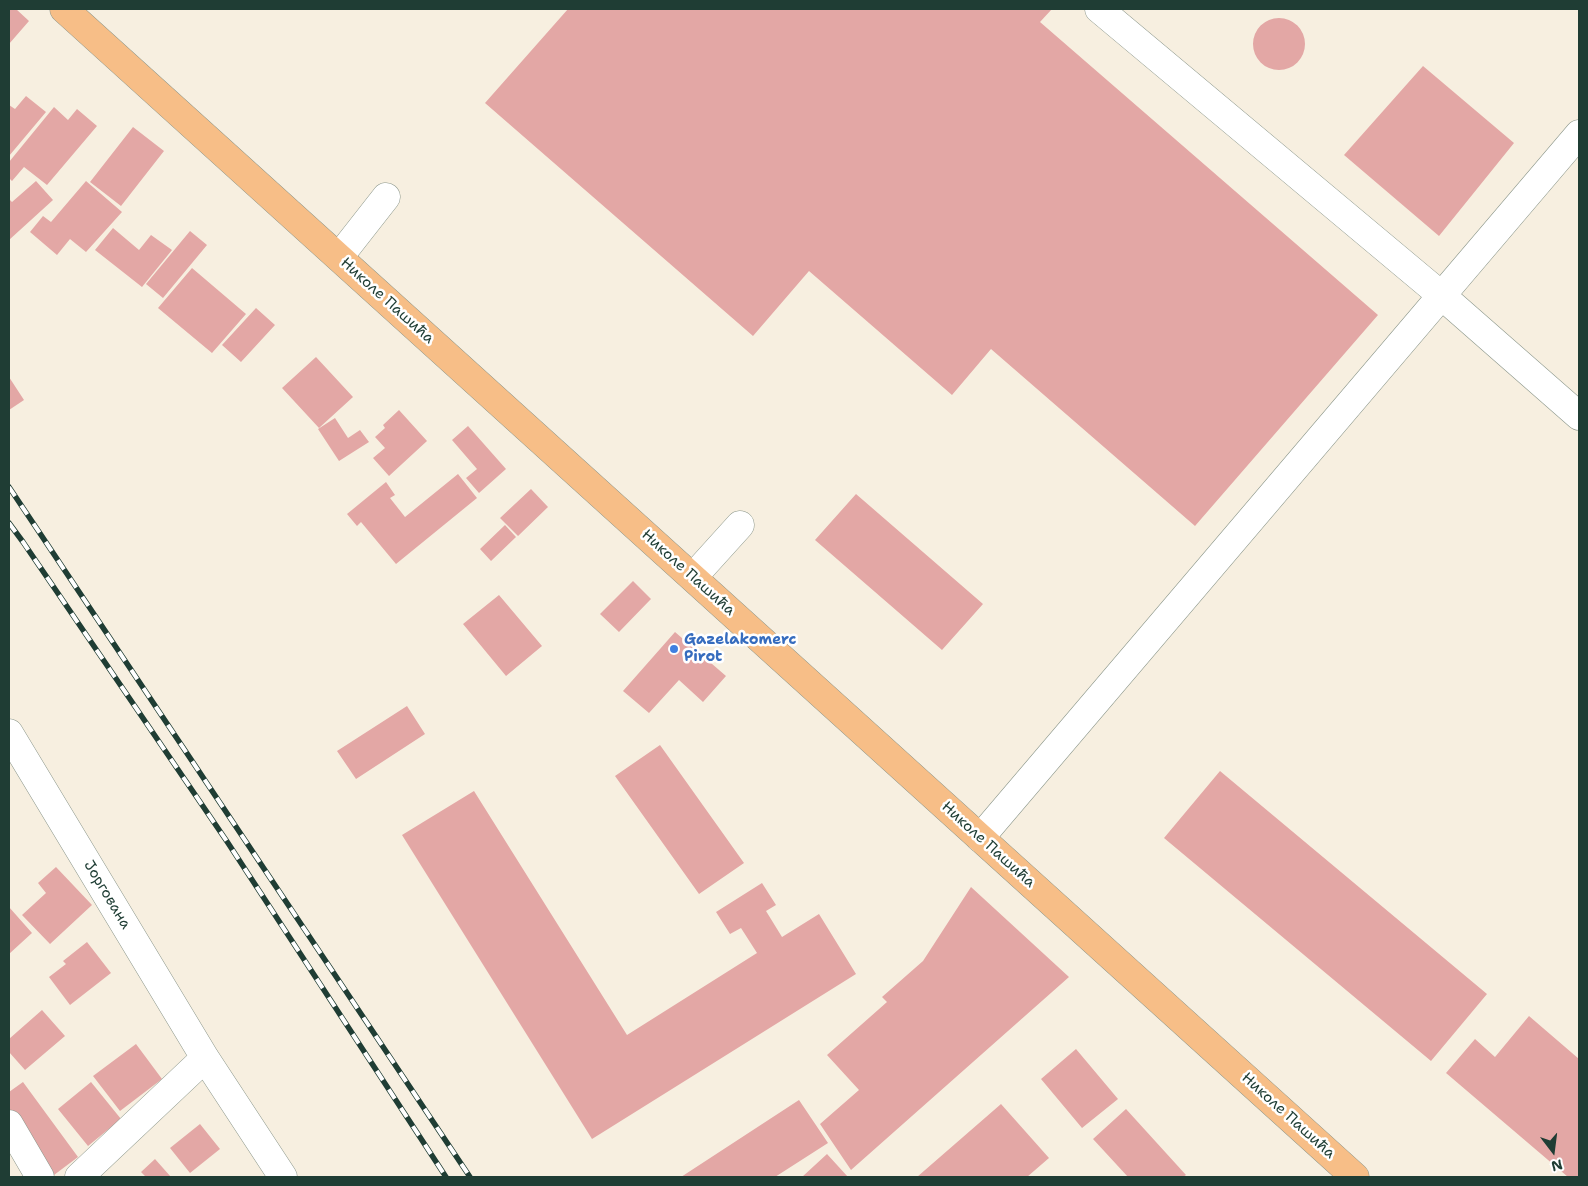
<!DOCTYPE html>
<meta charset="utf-8">
<style>
body{margin:0}
#map{position:relative;width:1588px;height:1186px;overflow:hidden;background:#f7efe0;font-family:"Shantell Sans",sans-serif}
canvas{display:block}
.frame{position:absolute;inset:0;border:10px solid #1f3d34;pointer-events:none}
.north{position:absolute;left:1528px;top:1126px;width:50px;height:50px;-webkit-text-stroke:4px #fff;paint-order:stroke;rotate:165deg;font-size:14px;font-weight:700;line-height:20px;text-align:center;color:#1f3d34}
.north::after{content:'';display:block;margin:auto;width:18px;height:22px;background:#1f3d34;clip-path:polygon(50% 0,100% 100%,50% 72%,0 100%)}
</style>
<div id="map">
<canvas width="1588" height="1186"></canvas>
<div class="frame"></div>
<div class="north">N</div>
</div>
<script>
const context = document.querySelector('canvas').getContext('2d');
context.lineJoin = 'round';
function fillPath(path, color) { context.fillStyle = color; context.fill(path, 'evenodd'); }
const shape = rows => new Path2D(rows.map(r => 'M' + r).join(''));
function strokePath(path, color, width, dash) { context.strokeStyle = color; context.lineWidth = width; context.lineCap = dash ? 'butt' : 'round'; context.setLineDash(dash || []); context.stroke(path); }
function drawText(font, color, halo, rows, align = 'center') {
  context.font = font + ' "Shantell Sans",sans-serif'; context.lineWidth = 5; context.setLineDash([]); context.textBaseline = 'middle'; context.strokeStyle = halo; context.fillStyle = color; for (const [text, x, y, turn = 0] of rows) {
    context.save(); context.translate(x, y); context.rotate((+turn || 0) * Math.PI / 180); context.textAlign = isNaN(turn) ? turn : align; if (halo) context.strokeText(text, 0, 0); context.fillText(text, 0, 0); context.restore();
  }
}
fillPath(shape([
 [9,9,16,9,29,21,9,44],
 [568,9,1052,9,1040,22,1378,315,1195,526,991,349,952,395,809,271,753,336,485,103],
 '1253 44a26 26 0 1 1 52 0a26 26 0 1 1-52 0Z',
 [1423,66,1514,143,1439,236,1344,155],
 [26,96,46,112,9,156,9,105,15,109],
 [54,107,68,120,77,109,97,126,47,185,24,167,12,181,9,178,9,162],
 [133,127,164,151,121,206,90,182],
 [36,181,53,200,9,240,9,199,12,202],
 [86,181,122,212,86,252,70,239,57,255,30,232,43,216,51,222],
 [113,228,139,250,151,235,172,250,142,287,95,250],
 [190,231,207,245,163,298,146,284],
 [192,268,246,314,212,353,158,308],
 [256,308,275,325,241,362,222,345],
 [316,357,353,397,319,428,282,388],
 [9,377,24,400,9,410],
 [399,410,427,441,389,476,373,458,385,448,375,437,385,428,383,425],
 [335,418,348,438,360,430,369,442,339,461,318,429],
 [468,426,506,469,479,493,466,478,477,469,452,440],
 [458,474,477,498,396,564,361,522,357,526,347,514,386,482,395,495,390,498,405,517],
 [531,489,548,507,518,536,500,518],
 [856,494,983,604,942,650,815,540],
 [505,525,516,537,491,561,480,549],
 [633,581,651,599,619,632,600,614],
 [499,595,542,646,506,676,463,624],
 [675,632,726,676,703,702,679,680,649,713,623,691],
 [407,706,425,734,356,779,337,751],
 [660,745,744,863,699,894,615,776],
 [1220,771,1487,994,1431,1061,1164,838],
 [474,791,627,1035,757,953,741,928,730,934,716,912,762,883,776,905,766,911,782,937,819,914,856,974,592,1139,402,835],
 [56,867,92,905,50,944,22,915,46,893,38,883],
 [971,887,1069,977,851,1170,820,1124,859,1090,827,1055,887,1002,882,997,923,961],
 [9,907,32,933,9,954],
 [87,942,111,973,70,1005,49,977,66,964,63,961],
 [42,1010,65,1036,25,1070,9,1052,9,1039],
 [1529,1016,1579,1059,1579,1177,1568,1177,1446,1073,1475,1039,1495,1057],
 [136,1044,162,1079,120,1111,93,1076],
 [1076,1049,1118,1099,1082,1128,1041,1079],
 [23,1082,78,1157,54,1175,9,1112,9,1092],
 [91,1082,121,1119,88,1146,58,1109],
 [799,1100,828,1143,775,1177,681,1177],
 [1001,1104,1049,1158,1027,1177,917,1177],
 [1126,1109,1186,1175,1183,1177,1128,1177,1093,1139],
 [200,1124,220,1149,190,1173,170,1148],
 [827,1154,848,1177,802,1177],
 [155,1159,171,1177,146,1177,141,1172]
]), '#e3a7a5');
const minor = shape([
 [1099,9,1441,295,1579,416],
 [339,257,386,197],
 [693,577,740,525],
 [9,733,205,1058,283,1177],
 [980,838,1579,134],
 [9,1124,40,1177],
 [79,1177,205,1058]
]);
const major = shape([
 [64,9,1355,1177]
]);
strokePath(minor, '#8b968a', 29);
strokePath(major, '#8b968a', 29);
strokePath(minor, '#fff', 28);
strokePath(major, '#f7be87', 28);
const rail = shape([
 [9,487,470,1177],
 [9,523,23,542,228,843,446,1177]
]);
strokePath(rail, '#1f3d34', 5.5);
strokePath(rail, '#fff', 4, [11]);
for (const [x, y, r, color] of [
 [674,649,5,"#3f7fe0"]
]) { const dot = new Path2D(); dot.arc(x, y, r, 0, 2 * Math.PI); context.fillStyle = color; context.fill(dot); strokePath(dot, '#fff', 2); }
drawText('15px', '#1f3d34', '#fff', [
 ["Николе Пашића",387,301,42],
 ["Николе Пашића",688,573,42],
 ["Николе Пашића",988,845,42],
 ["Јоргована",107,895,59],
 ["Николе Пашића",1288,1116,42]
]);
drawText('bold 15px', '#366cbe', '#fff', [
 ["Gazelakomerc",684,640],
 ["Pirot",684,657]
], 'left');
</script>
